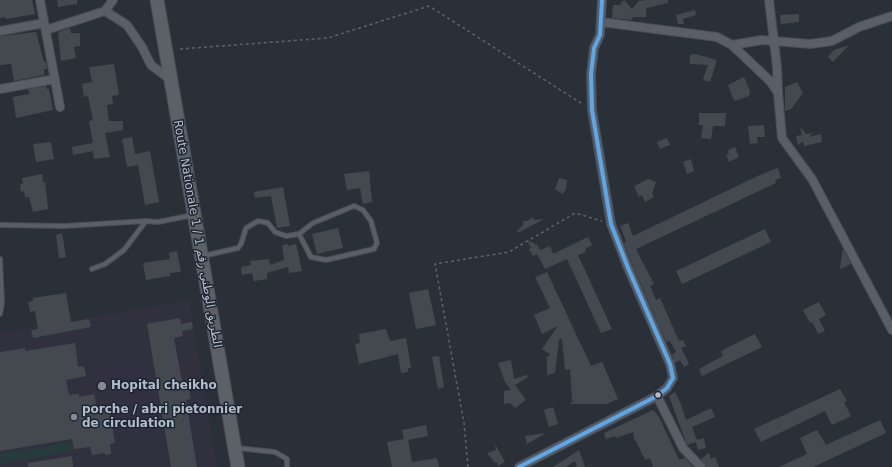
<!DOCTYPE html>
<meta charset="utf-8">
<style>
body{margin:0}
canvas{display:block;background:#2a3038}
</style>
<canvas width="892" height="467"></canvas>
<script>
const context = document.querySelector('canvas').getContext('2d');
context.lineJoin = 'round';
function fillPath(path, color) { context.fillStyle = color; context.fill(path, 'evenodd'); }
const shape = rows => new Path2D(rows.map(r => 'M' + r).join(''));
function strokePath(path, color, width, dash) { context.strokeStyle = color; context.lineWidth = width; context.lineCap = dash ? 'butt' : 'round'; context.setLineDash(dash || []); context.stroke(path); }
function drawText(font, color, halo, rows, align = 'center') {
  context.font = font + ' "DejaVu Sans","Noto Sans Arabic",sans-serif'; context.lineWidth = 3; context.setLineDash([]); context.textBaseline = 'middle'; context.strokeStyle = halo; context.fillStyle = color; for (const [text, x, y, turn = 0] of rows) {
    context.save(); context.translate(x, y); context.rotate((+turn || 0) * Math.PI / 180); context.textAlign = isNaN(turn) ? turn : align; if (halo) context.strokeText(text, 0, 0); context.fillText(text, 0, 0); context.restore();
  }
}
fillPath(shape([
 [189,300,217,467,0,467,0,333]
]), '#31303e');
fillPath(shape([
 [73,441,74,451,0,464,0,454]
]), '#273a3e');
fillPath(shape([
 [0,0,32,0,35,14,6,19,5,17,0,18],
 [57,0,77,0,77,4,58,7],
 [624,0,632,9,639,1,646,0,668,0,668,3,646,8,646,17,633,17,632,20,612,18,613,5,620,5],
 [695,10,696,15,683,19,684,24,678,24,676,15],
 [799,14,799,22,781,24,780,15],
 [70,28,71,33,80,33,80,46,74,47,76,58,61,61,58,32],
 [36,32,44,62,46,61,47,69,44,69,44,75,14,81,11,64,0,65,0,36],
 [849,45,833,62,828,57,834,50],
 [695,54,717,60,710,82,703,80,708,65,690,64,690,55],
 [114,64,119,95,112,96,113,104,107,105,109,121,123,121,123,130,105,133,110,157,94,159,93,151,73,155,72,147,93,143,89,121,93,120,88,96,84,97,82,84,92,82,89,67],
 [744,77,750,91,749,96,734,101,728,85],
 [797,82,803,93,791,109,785,111,785,87],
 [46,86,47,89,49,89,53,110,16,118,13,97,29,94,28,89],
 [699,113,726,113,725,126,713,126,711,139,701,138,703,125,699,125],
 [764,125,765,137,757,137,758,143,750,144,748,126],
 [800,127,806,134,813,133,809,137,821,134,822,142,804,146,803,141,798,145,796,136,802,135],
 [132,137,135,154,150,151,159,202,145,205,138,165,127,167,122,139],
 [667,138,670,145,660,149,657,142],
 [51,142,54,159,36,162,33,144],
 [735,147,739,157,729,162,726,155,729,154,727,151],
 [691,159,694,171,687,174,683,162],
 [778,168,781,178,775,180,776,183,636,249,654,284,650,286,656,300,660,298,679,341,683,340,686,346,681,348,689,364,684,367,680,360,675,363,672,355,676,352,670,341,666,342,633,266,624,243,626,241,620,226,628,223,633,236,762,174],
 [369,171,372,202,363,204,360,188,347,190,344,174],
 [42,174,43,182,45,182,48,209,33,212,29,197,25,197,24,191,21,192,20,184,23,184,22,178],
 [559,178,567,180,566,189,563,194,555,189],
 [648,179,656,182,652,193,654,197,645,202,642,195,639,197,634,186],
 [283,187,290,226,277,228,271,196,255,198,254,192],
 [532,217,534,220,544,219,518,233,517,231,523,225,523,221,528,221],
 [338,228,343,248,317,254,312,234],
 [765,229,771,242,682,284,676,271],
 [62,233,66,257,59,258,56,235],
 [588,237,592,245,585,249,586,252,578,255,612,329,601,333,567,259,545,269,537,254,533,256,529,249,531,248,527,240,537,245,540,250,550,246,553,254],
 [288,244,288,246,296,244,302,271,289,273,288,267,267,273,267,279,254,281,252,273,242,275,241,267,251,265,250,261,269,259,270,265,284,260,282,245],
 [843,248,851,264,840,269],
 [177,251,181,272,170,273,170,276,146,280,143,263,170,259,169,253],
 [547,272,591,366,602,362,618,399,606,404,571,404,571,402,575,401,572,401,570,369,565,370,562,339,559,339,555,373,547,375,547,357,551,355,542,349,558,326,542,334,534,315,550,308,535,277],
 [428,289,436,325,416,329,409,293],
 [66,293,71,322,89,319,91,327,33,338,31,330,38,329,35,311,30,312,28,302,33,301,33,298],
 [819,302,826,315,819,319,825,331,818,334,812,322,810,323,803,310],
 [180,318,181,324,192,322,193,329,182,331,183,336,174,338,183,386,188,385,191,399,186,400,197,467,171,467,147,324],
 [386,329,390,341,406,338,411,368,408,368,408,372,401,373,398,354,359,364,355,344,360,343,359,334],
 [755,334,762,347,702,376,699,369,723,356,721,351],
 [75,343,78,367,84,366,86,376,66,380,69,395,79,394,79,397,94,394,97,408,109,406,115,443,110,444,111,454,105,455,105,453,92,455,90,447,74,449,72,439,0,451,0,352,25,348,25,351],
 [439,356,444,387,438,389,432,357],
 [511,360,514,379,527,375,528,377,515,385,526,400,515,408,510,403,504,404,504,391,511,390,505,382,498,363],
 [840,389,847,401,844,402,851,416,832,425,825,411,761,442,754,429],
 [675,392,680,402,686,420,711,408,715,417,692,427,697,440,704,438,706,448,698,450,696,442,687,445,669,396],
 [553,407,558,424,549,427,544,410],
 [653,410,659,417,679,460,685,458,693,467,653,467,650,458,645,460,636,441,635,442,633,432,616,438,615,436,606,439,604,433],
 [880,420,886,433,813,467,779,467,807,454,800,438,817,430,826,445],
 [426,425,428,436,408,440,412,462,437,458,439,467,392,467,387,442,404,439,402,430],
 [546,433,527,444,525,436],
 [495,444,505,462,498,466,497,462,495,463,487,453,496,450],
 [579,450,585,467,577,467,575,461,566,467,553,467],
 [709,453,711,459,715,457,719,467,706,467,701,459],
 [72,456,73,467,28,467,28,463]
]), '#444950');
const lane = shape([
 [354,206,363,210,371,221,377,243,374,249,326,260,311,257,299,234,313,223,354,206],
 [0,225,65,226,146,221],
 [203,256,238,248,241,244,246,228,258,221,268,223,275,232,286,236,299,234],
 [0,259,2,303,0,314],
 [92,269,105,264,124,250,146,221,158,222,193,215],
 [237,448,275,452,287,459,287,467]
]);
const street = shape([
 [40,0,60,107],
 [769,0,777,67,778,92],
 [105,11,127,25,142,47,151,65,171,80],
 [601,22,717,37,732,45,770,81,778,93,782,138,812,179,892,330],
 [46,30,105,11,113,0],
 [0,31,44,23],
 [732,45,762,40,810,44,832,41,859,27,892,16],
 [0,89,55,79],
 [657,396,683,448,701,467],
 [519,467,657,396,667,388,673,378,670,364,628,268,611,224,592,110,591,74,594,48,600,35,602,0]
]);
const primary = shape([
 [157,0,238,467]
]);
strokePath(lane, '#484c53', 6);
strokePath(street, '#484c53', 10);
strokePath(primary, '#484c55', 15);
strokePath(shape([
 [180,49,328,38,429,6,584,105],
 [468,467,464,423,435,264,509,252,575,213,602,221]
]), '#5d636a', 1.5, [3, 3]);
strokePath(lane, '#5a5e66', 4);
strokePath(street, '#5a5e66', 8);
strokePath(primary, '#5c6168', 13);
strokePath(shape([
 [519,467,657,396,667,388,673,378,670,364,628,268,611,224,592,110,591,74,594,48,600,35,602,0]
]), '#5aa8eb', 4);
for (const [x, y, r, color] of [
 [102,386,5,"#848b96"],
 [658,395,3.5,"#b4bcc9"],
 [74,417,4,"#848b96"]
]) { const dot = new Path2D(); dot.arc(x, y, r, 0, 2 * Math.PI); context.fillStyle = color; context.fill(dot); strokePath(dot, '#1d2633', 1.5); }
drawText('12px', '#b4bcc9', '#1d2633', [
 ["Route Nationale 1 / الطريق الوطني رقم 1",197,234,80]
]);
drawText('bold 12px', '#b4bcc9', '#1d2633', [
 ["Hopital cheikho",111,386],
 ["porche / abri pietonnier",82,410],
 ["de circulation",82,424]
], 'left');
</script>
